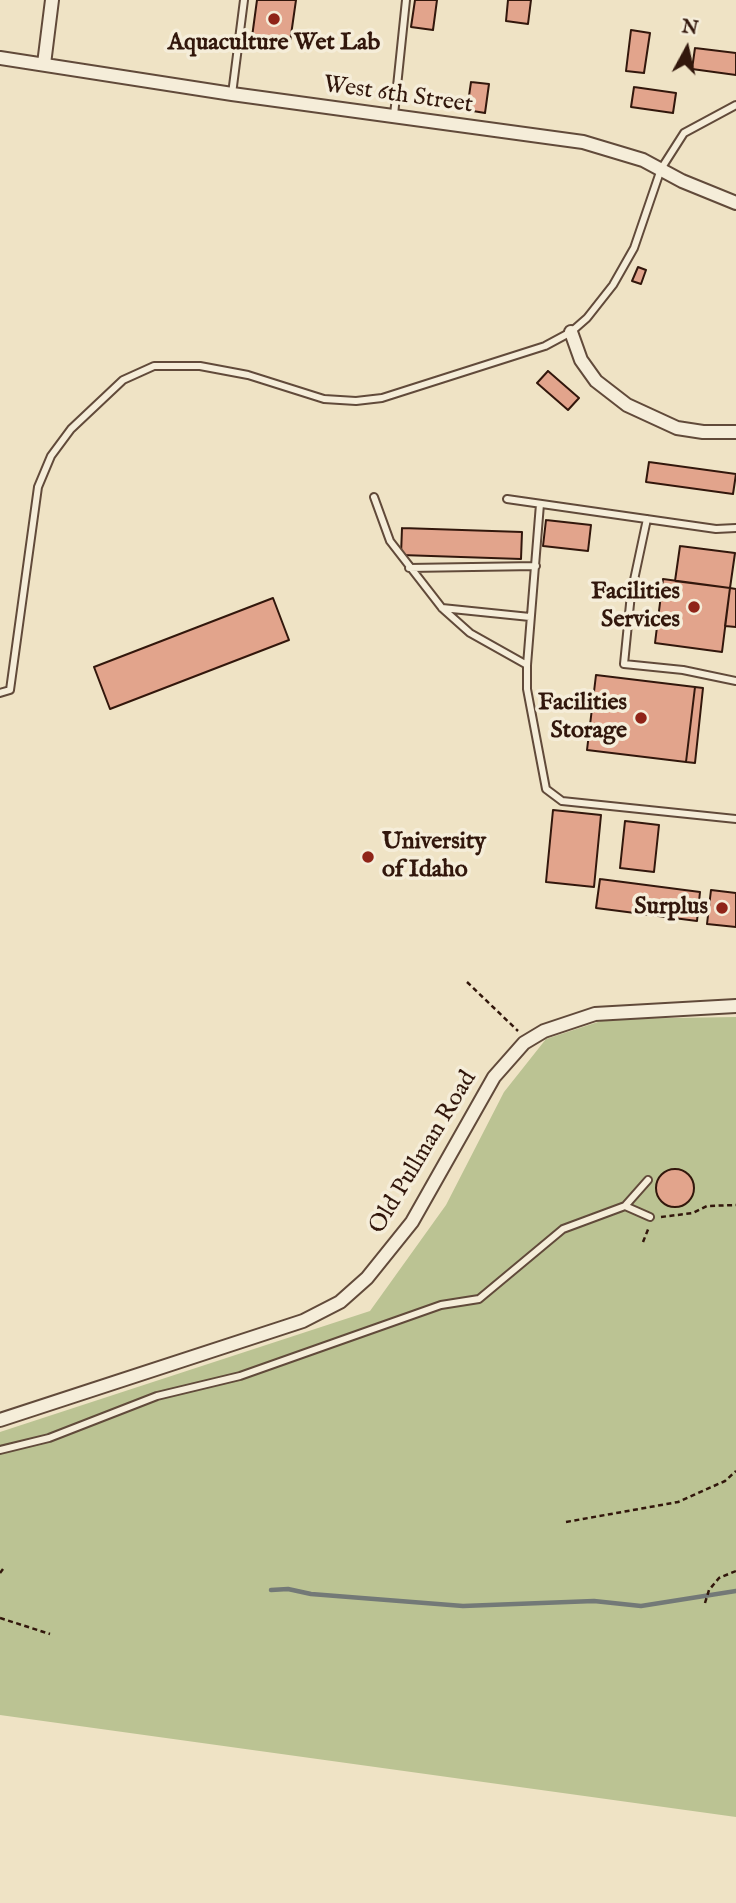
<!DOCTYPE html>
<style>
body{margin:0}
#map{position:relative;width:736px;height:1903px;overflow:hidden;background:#efe3c5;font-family:"IM FELL English",serif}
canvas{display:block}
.north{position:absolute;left:652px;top:14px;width:70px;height:70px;-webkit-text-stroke:5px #f5edd9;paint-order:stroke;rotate:8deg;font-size:19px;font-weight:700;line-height:28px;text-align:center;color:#32170c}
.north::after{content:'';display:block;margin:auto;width:24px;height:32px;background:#32170c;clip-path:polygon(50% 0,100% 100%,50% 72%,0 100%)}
</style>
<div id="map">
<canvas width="736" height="1903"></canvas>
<div class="north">N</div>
</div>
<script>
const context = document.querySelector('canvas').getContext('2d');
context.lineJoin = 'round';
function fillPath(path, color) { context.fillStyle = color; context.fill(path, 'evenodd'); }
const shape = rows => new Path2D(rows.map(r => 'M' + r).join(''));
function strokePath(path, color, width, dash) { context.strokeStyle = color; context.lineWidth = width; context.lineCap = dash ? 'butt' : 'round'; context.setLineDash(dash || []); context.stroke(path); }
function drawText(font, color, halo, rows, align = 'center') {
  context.font = font + ' "IM FELL English",serif'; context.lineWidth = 7; context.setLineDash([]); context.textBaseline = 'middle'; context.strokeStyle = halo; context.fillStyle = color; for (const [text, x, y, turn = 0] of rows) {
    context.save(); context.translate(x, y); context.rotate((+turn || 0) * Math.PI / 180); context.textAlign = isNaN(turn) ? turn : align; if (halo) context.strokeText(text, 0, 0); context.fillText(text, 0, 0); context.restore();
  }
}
fillPath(shape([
 [736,1017,736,1817,0,1715,0,1432,370,1311,446,1205,504,1092,546,1039,607,1019]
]), '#bbc393');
strokePath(shape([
 [271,1590,288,1589,311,1594,463,1606,594,1601,641,1606,736,1591]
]), '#737977', 4.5);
const building = shape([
 [257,0,296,0,290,42,252,37,257,0],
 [415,0,437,0,433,30,411,27,415,0],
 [508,0,531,0,528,24,506,21,508,0],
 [631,30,650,33,644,73,626,71,631,30],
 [695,48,736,53,736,75,692,69,695,48],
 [471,82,489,84,485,113,467,110,471,82],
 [634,87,676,93,673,113,631,107,634,87],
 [638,267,646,270,641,284,632,281,638,267],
 [548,371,579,398,568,410,537,383,548,371],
 [649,462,736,474,733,494,646,482,649,462],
 [546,520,591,525,588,551,543,546,546,520],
 [402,528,522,532,521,559,401,555,402,528],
 [680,546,735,553,730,588,675,581,680,546],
 [663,579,730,588,722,652,655,643,663,579],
 [730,588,736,589,736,627,725,626,730,588],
 [273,598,289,640,110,709,94,667,273,598],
 [596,675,695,687,686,762,587,750,596,675],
 [695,687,703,688,695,763,686,762,695,687],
 [553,810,601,815,594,887,546,882,553,810],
 [625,821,659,825,654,872,620,868,625,821],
 [600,879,700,892,697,921,596,908,600,879],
 [711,890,736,893,736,927,707,924,711,890],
 '656 1188a19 19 0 1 1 38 0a19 19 0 1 1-38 0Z'
]);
fillPath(building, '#e2a48c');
strokePath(building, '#32170c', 2);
const service = shape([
 [232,94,244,0],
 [394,115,406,0],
 [374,497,390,541,442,608,470,633,527,665],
 [507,499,716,529,736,528],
 [540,504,527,665,527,689,546,789,562,801,736,819],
 [647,519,631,594,624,664,683,670,736,681],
 [409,568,536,566],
 [442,608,530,617],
 [0,693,10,690,38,487,51,456,71,429,123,380,154,366,200,366,248,375,324,399,356,401,382,398,545,346,571,332,587,318,613,285,634,248,661,169,684,133,736,105],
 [625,1206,650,1217],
 [0,1450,49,1438,157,1396,240,1376,441,1305,479,1299,563,1229,625,1206,648,1180]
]);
const minor = shape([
 [0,58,232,94,583,142,643,160,682,181,736,203],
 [44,64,52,0],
 [571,332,581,360,596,381,627,405,677,428,703,432,736,432],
 [0,1420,303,1321,340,1302,367,1278,412,1222,494,1077,524,1043,544,1031,595,1014,736,1006]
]);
strokePath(service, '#614a3a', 10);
strokePath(minor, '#614a3a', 16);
strokePath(shape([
 [467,982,518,1031],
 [661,1217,693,1213,707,1206,736,1205],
 [643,1242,649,1227],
 [566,1522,678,1502,725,1481,736,1471],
 [0,1573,3,1569],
 [705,1603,709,1590,719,1578,736,1571],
 [0,1618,50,1634]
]), '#32170c', 2.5, [5, 3.5]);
strokePath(service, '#f5edd9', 6);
strokePath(minor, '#f5edd9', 12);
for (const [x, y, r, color] of [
 [274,19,7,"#8f2418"],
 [694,607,7,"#8f2418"],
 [641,718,7,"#8f2418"],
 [368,857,7,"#8f2418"],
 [722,908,7,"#8f2418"]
]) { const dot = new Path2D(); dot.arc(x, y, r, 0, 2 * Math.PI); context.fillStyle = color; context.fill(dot); strokePath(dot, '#f5edd9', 2.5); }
drawText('bold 24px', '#32170c', '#f5edd9', [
 ["Aquaculture Wet Lab",274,44,"center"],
 ["Facilities",680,593],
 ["Services",680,621],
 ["Facilities",627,704],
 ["Storage",627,732],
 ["University",382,843,"left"],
 ["of Idaho",382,871,"left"],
 ["Surplus",708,908]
], 'right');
drawText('24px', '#32170c', '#f5edd9', [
 ["West 6th Street",398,96,8],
 ["Old Pullman Road",424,1153,-59]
]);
</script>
